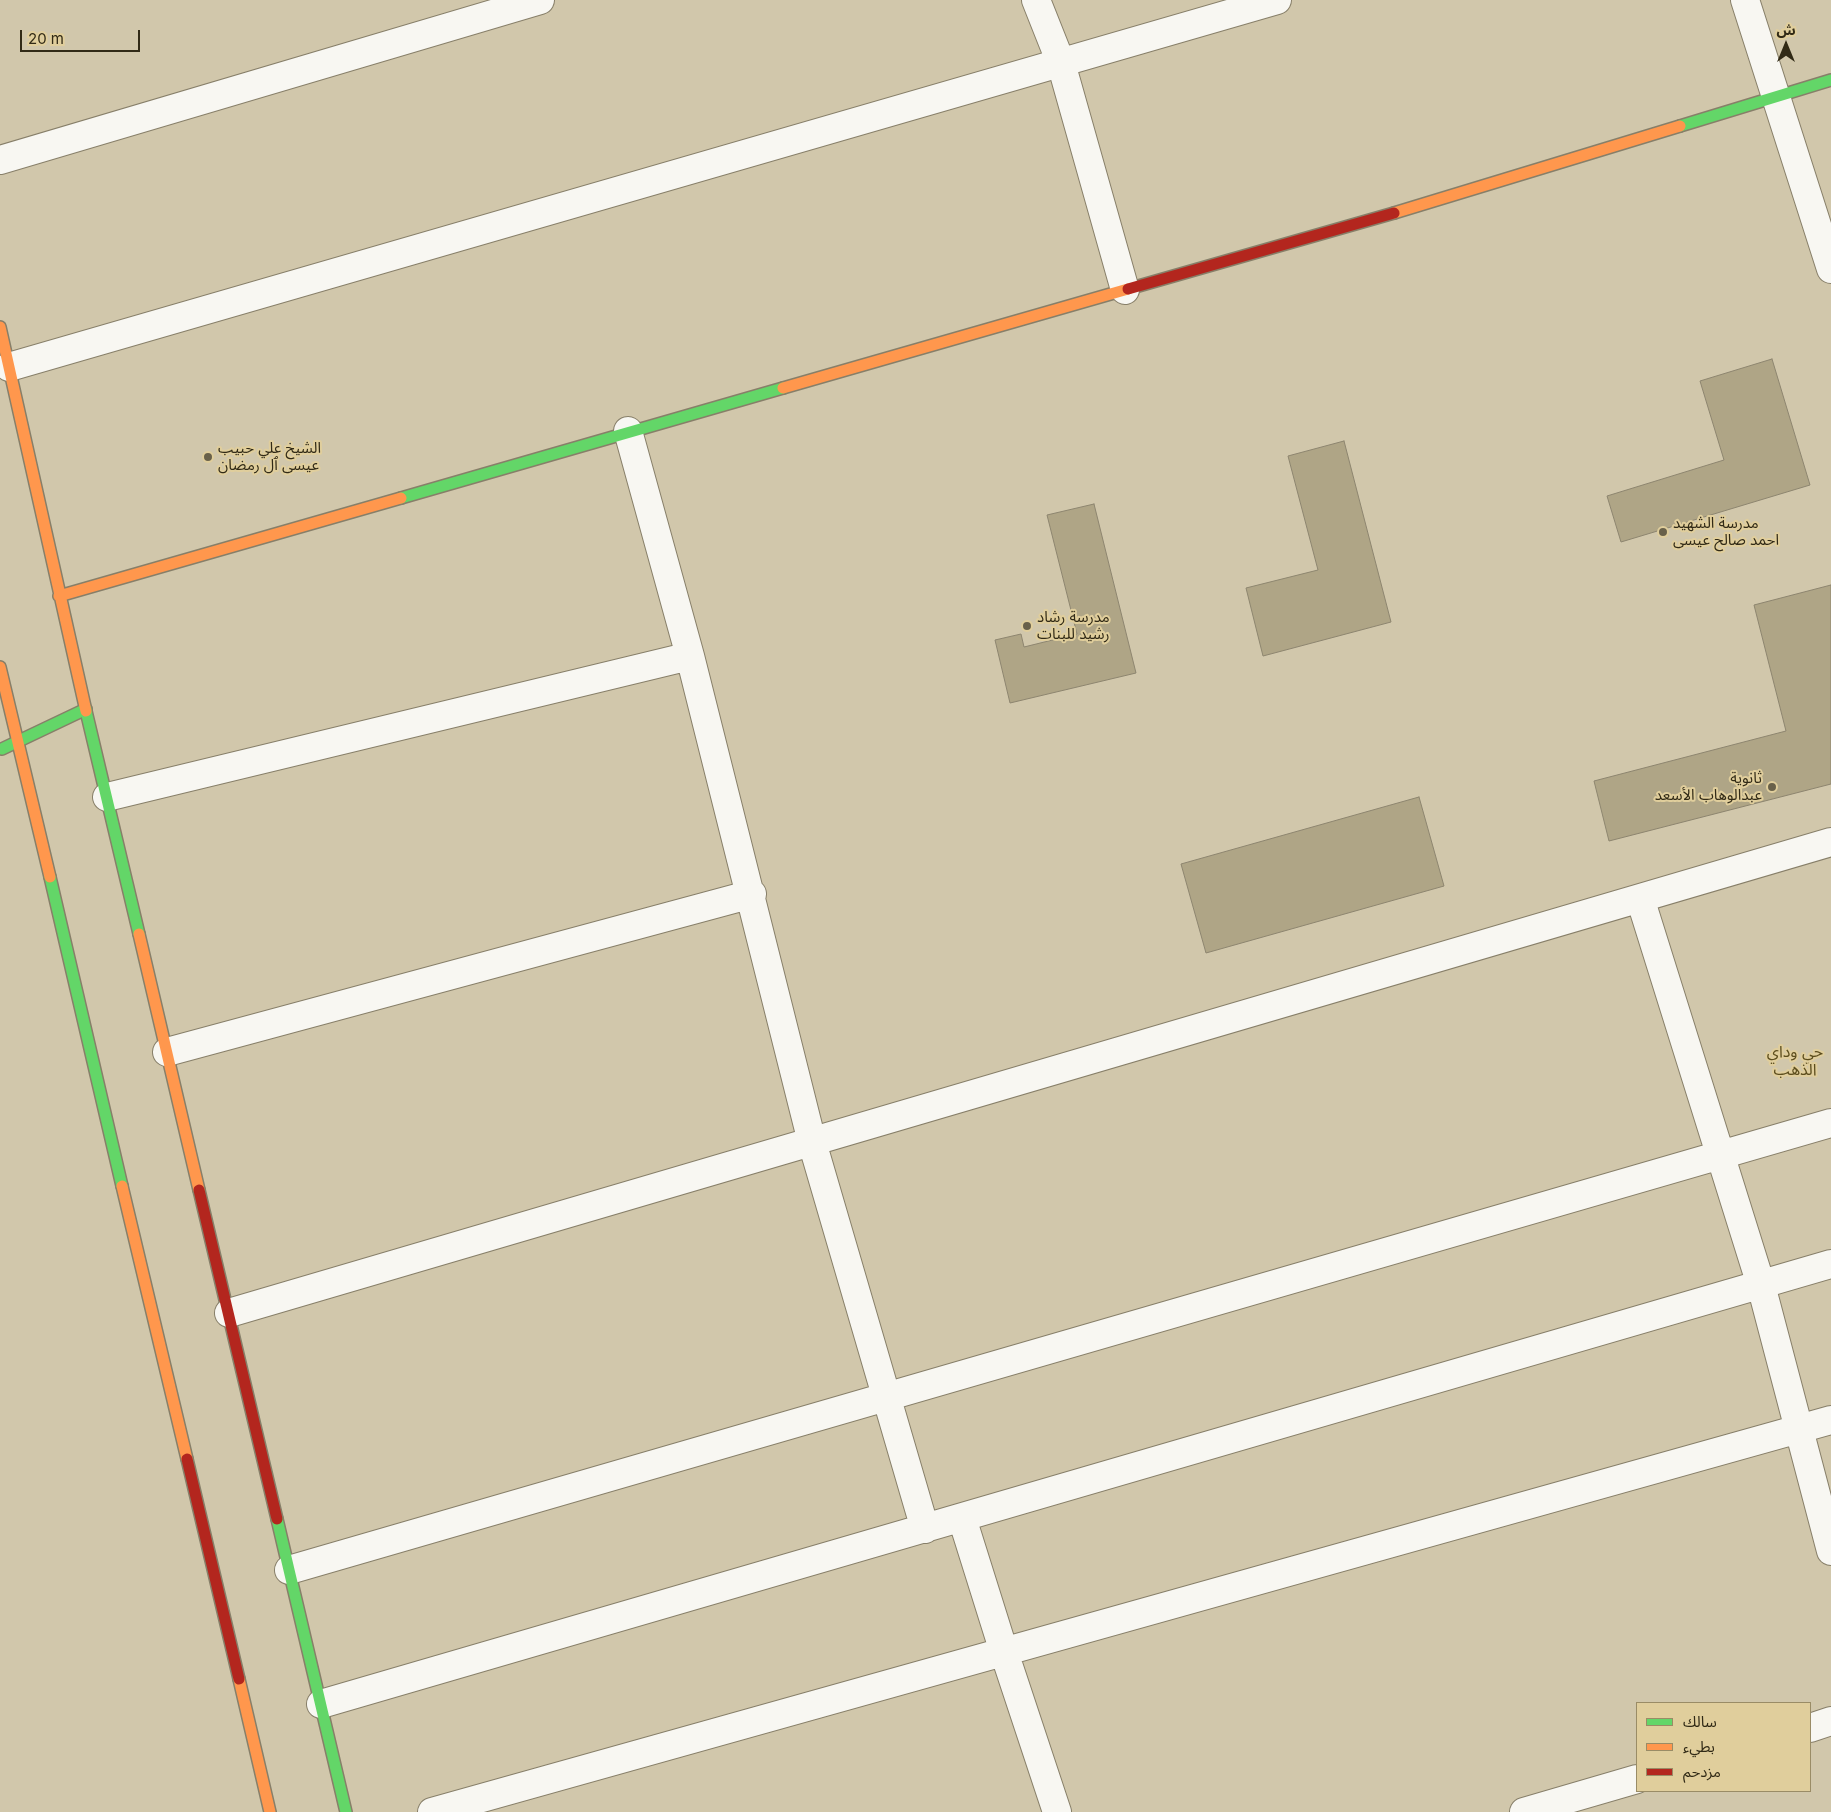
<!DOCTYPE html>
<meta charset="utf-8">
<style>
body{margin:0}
#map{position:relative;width:1831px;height:1812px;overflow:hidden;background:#d1c7ab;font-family:Inter,"Noto Sans Arabic",sans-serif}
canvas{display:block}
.legend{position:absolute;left:1636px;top:1702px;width:175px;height:90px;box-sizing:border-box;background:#e0ce9c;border:1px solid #9a8c66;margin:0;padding:6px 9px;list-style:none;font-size:15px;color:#312a16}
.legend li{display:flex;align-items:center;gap:10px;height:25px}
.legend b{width:25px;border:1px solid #9a8c66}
.north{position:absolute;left:1761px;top:20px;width:50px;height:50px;-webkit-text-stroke:4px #e0ce9c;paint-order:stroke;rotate:0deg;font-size:14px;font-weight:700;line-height:20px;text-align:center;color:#312a16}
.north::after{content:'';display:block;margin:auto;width:18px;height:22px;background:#312a16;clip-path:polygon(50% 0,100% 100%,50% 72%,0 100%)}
.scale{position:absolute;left:20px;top:30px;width:120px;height:22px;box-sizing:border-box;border:2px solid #312a16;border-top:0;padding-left:6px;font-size:15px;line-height:18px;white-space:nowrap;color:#312a16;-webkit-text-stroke:4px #e0ce9c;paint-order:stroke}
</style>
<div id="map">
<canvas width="1831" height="1812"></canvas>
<ul class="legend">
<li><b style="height:6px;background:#63d668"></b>سالك</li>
<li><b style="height:6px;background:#ff974d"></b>بطيء</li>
<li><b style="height:6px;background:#b3261e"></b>مزدحم</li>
</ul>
<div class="north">ش</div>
<div class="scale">20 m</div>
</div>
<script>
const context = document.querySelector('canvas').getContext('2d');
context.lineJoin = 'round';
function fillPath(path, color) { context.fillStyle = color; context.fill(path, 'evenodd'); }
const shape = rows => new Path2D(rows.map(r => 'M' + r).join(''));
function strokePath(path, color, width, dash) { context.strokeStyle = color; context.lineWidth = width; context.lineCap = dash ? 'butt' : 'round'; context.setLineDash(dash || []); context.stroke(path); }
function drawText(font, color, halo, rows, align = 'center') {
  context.font = font + ' Inter,"Noto Sans Arabic",sans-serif'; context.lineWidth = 4; context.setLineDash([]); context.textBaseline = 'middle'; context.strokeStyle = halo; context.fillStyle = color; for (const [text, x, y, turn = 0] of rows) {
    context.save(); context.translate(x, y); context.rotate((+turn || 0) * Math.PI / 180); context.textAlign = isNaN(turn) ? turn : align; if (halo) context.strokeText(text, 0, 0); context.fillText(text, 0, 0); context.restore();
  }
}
const building = shape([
 [1772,359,1810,485,1621,542,1607,496,1724,460,1700,381,1772,359],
 [1344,441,1391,622,1263,656,1246,588,1318,570,1288,456,1344,441],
 [1094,504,1136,673,1010,703,995,640,1021,634,1024,647,1077,634,1047,515,1094,504],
 [1831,585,1831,784,1609,841,1594,781,1786,731,1754,605,1831,585],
 [1419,797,1444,886,1206,953,1181,864,1419,797]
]);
fillPath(building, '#afa586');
strokePath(building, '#8d856f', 1);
const street = shape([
 [1036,0,1061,63,1125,290],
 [1745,0,1831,269],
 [0,160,540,0],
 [9,367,1277,0],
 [628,431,690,656,812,1142,925,1529],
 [107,797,690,656],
 [1640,898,1761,1285,1831,1551],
 [167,1052,752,894],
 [229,1313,1831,842],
 [962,1518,1004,1652,1057,1812],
 [289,1570,1831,1123],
 [321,1704,1831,1264],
 [1810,1728,1831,1721],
 [432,1812,1831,1420],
 [1524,1812,1637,1779]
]);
const fast = shape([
 [1680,126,1831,80],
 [401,498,783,388],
 [86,711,139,934],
 [2,749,86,709],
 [50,877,122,1186],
 [277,1519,346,1812]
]);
const slow = shape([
 [1394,213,1680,126],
 [0,327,86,711],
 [783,388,1128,289],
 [59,596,401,498],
 [0,667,50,877],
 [139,934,199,1190],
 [122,1186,187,1459],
 [239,1679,270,1812]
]);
const jam = shape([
 [1128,289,1394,213],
 [199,1190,277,1519],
 [187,1459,239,1679]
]);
strokePath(street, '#877f69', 30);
strokePath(fast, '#877f69', 14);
strokePath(slow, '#877f69', 14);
strokePath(jam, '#877f69', 14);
strokePath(street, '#f8f7f2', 28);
strokePath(fast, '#63d668', 11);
strokePath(slow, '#ff974d', 11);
strokePath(jam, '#b3261e', 11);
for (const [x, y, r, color] of [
 [208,457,5,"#69614a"],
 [1663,532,5,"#69614a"],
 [1027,626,5,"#69614a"],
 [1772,787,5,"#69614a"]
]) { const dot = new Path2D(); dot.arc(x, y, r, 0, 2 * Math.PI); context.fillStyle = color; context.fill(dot); strokePath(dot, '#e0ce9c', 2); }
drawText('15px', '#312a16', '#e0ce9c', [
 ["الشيخ علي حبيب",218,448],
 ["عيسى ٱل رمضان",218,465],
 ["مدرسة الشهيد",1673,523],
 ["احمد صالح عيسى",1673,540],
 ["مدرسة رشاد",1037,617],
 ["رشيد للبنات",1037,634],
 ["ثانوية",1762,778,"right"],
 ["عبدالوهاب الأسعد",1762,795,"right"]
], 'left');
drawText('16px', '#5d4e1e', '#e0ce9c', [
 ["حي وداي",1795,1052],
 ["الذهب",1795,1070]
]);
</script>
